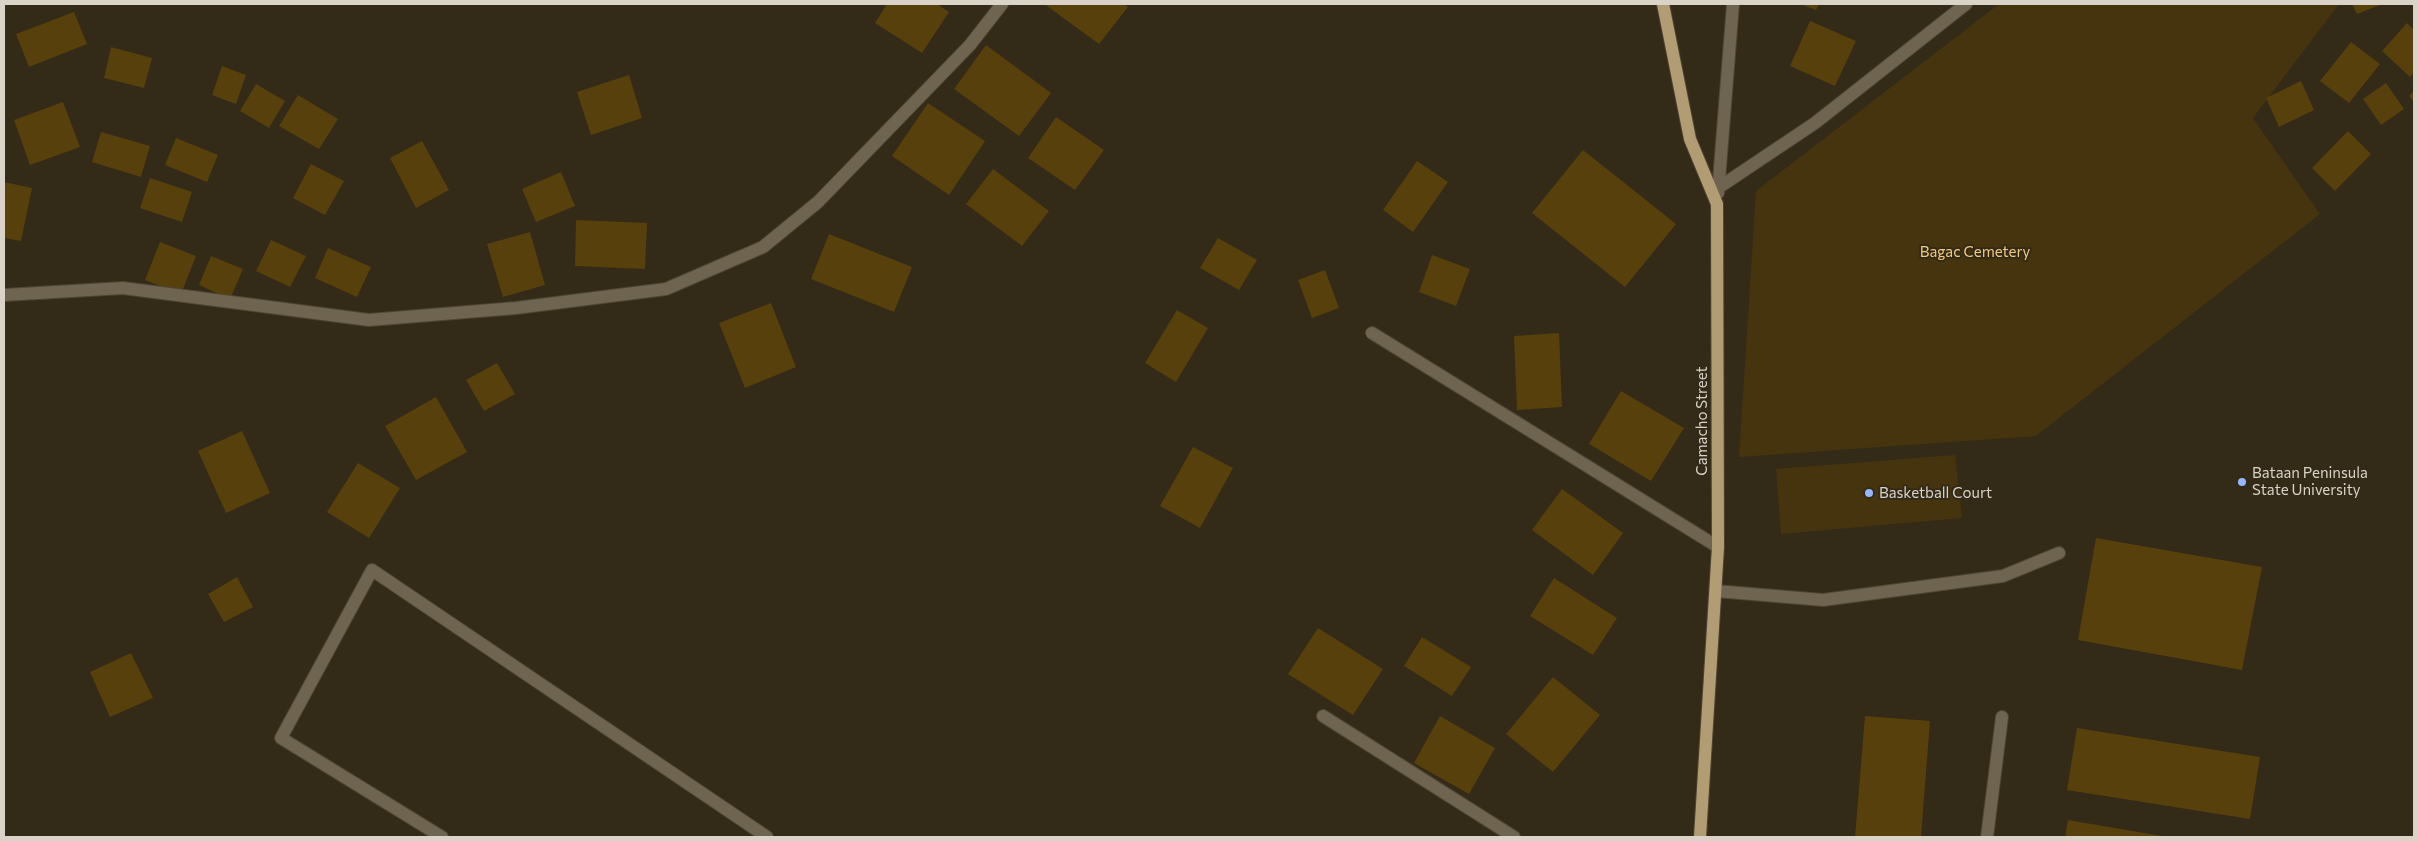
<!DOCTYPE html>
<style>
body{margin:0}
#map{position:relative;width:2418px;height:841px;overflow:hidden;background:#332a18;font-family:Commissioner,sans-serif}
canvas{display:block}
.frame{position:absolute;inset:0;border:5px solid #d9d3c8;pointer-events:none}
</style>
<div id="map">
<canvas width="2418" height="841"></canvas>
<div class="frame"></div>
</div>
<script>
const context = document.querySelector('canvas').getContext('2d');
context.lineJoin = 'round';
function fillPath(path, color) { context.fillStyle = color; context.fill(path, 'evenodd'); }
const shape = rows => new Path2D(rows.map(r => 'M' + r).join(''));
function strokePath(path, color, width, dash) { context.strokeStyle = color; context.lineWidth = width; context.lineCap = dash ? 'butt' : 'round'; context.setLineDash(dash || []); context.stroke(path); }
function drawText(font, color, halo, rows, align = 'center') {
  context.font = font + ' Commissioner,sans-serif'; context.lineWidth = 4; context.setLineDash([]); context.textBaseline = 'middle'; context.strokeStyle = halo; context.fillStyle = color; for (const [text, x, y, turn = 0] of rows) {
    context.save(); context.translate(x, y); context.rotate((+turn || 0) * Math.PI / 180); context.textAlign = isNaN(turn) ? turn : align; if (halo) context.strokeText(text, 0, 0); context.fillText(text, 0, 0); context.restore();
  }
}
fillPath(shape([
 [1999,4,2339,4,2253,118,2320,214,2036,436,1739,457,1756,191],
 [1955,455,1962,518,1781,534,1776,469]
]), '#46340f');
fillPath(shape([
 [887,4,937,4,949,12,922,53,875,23],
 [1048,4,1124,4,1128,7,1099,44,1047,6],
 [1800,4,1819,4,1816,10],
 [2352,4,2383,4,2357,14],
 [74,12,87,44,29,67,16,34],
 [1810,21,1856,41,1835,86,1790,66],
 [2407,23,2414,30,2414,72,2410,77,2382,51],
 [2351,42,2380,64,2349,103,2320,81],
 [986,45,1051,93,1019,136,954,89],
 [111,47,152,58,144,88,104,78],
 [222,66,246,75,236,104,212,95],
 [629,75,642,118,591,135,577,92],
 [2301,81,2314,110,2279,127,2266,98],
 [2386,83,2404,109,2381,125,2363,99],
 [256,84,285,101,269,128,240,111],
 [2414,91,2414,102,2409,96],
 [298,95,338,119,319,149,279,126],
 [63,102,80,147,30,165,14,120],
 [928,103,985,141,949,195,892,156],
 [1056,117,1104,150,1075,190,1028,158],
 [2348,131,2371,154,2335,191,2312,168],
 [101,132,150,146,141,177,92,162],
 [176,138,218,155,207,182,165,165],
 [422,141,449,190,416,208,390,158],
 [1583,150,1676,224,1625,287,1532,213],
 [1417,161,1448,182,1413,232,1383,210],
 [311,164,344,181,325,215,293,198],
 [993,169,1049,211,1022,246,966,204],
 [561,172,575,206,536,222,522,189],
 [150,178,192,192,182,222,140,208],
 [4,182,32,188,21,241,4,238],
 [576,220,647,223,645,269,575,266],
 [530,232,545,285,503,297,487,244],
 [829,234,912,267,894,312,811,279],
 [1218,238,1257,260,1239,290,1200,268],
 [271,240,306,256,290,287,256,271],
 [160,242,196,256,181,294,145,280],
 [328,248,371,267,357,297,315,278],
 [1432,255,1470,269,1456,306,1419,292],
 [211,256,243,269,230,299,199,285],
 [1325,270,1339,308,1312,318,1298,280],
 [771,303,796,367,745,388,719,323],
 [1177,310,1208,328,1176,382,1145,363],
 [1559,333,1562,407,1517,410,1514,336],
 [497,363,515,394,484,411,466,380],
 [1621,391,1684,428,1651,481,1589,444],
 [436,397,467,452,416,480,385,426],
 [242,431,270,493,226,513,198,451],
 [1193,447,1233,468,1200,528,1160,506],
 [358,463,400,488,369,538,327,512],
 [1562,489,1623,533,1593,575,1532,530],
 [2096,538,2262,567,2242,670,2078,640],
 [237,577,253,607,224,622,208,594],
 [1554,578,1617,618,1593,655,1530,616],
 [1318,628,1383,669,1353,715,1288,674],
 [1422,637,1471,667,1452,696,1404,666],
 [131,653,153,698,110,717,90,672],
 [1553,677,1600,715,1553,772,1506,734],
 [1440,716,1495,748,1469,794,1414,763],
 [1865,716,1930,721,1921,837,1855,837],
 [2077,728,2260,757,2250,819,2067,790],
 [2068,820,2162,836,2162,837,2065,837]
]), '#57400c');
const minor = shape([
 [1718,188,1815,123,1966,4],
 [1718,193,1733,4],
 [4,295,123,288,369,320,516,308,666,289,763,247,818,202,970,45,1002,4],
 [1372,333,1718,547],
 [1716,591,1823,600,2003,576,2059,553],
 [1323,716,1514,837],
 [442,837,281,738,372,570,767,837],
 [1987,837,2002,717]
]);
const major = shape([
 [1663,4,1690,139,1717,204,1718,547,1700,837]
]);
strokePath(minor, '#4e4534', 14);
strokePath(major, '#4e4534', 14);
strokePath(minor, '#6e6450', 12);
strokePath(major, '#b29c73', 12);
for (const [x, y, r, color] of [
 [2242,482,5,"#94b7fd"],
 [1869,493,5,"#94b7fd"]
]) { const dot = new Path2D(); dot.arc(x, y, r, 0, 2 * Math.PI); context.fillStyle = color; context.fill(dot); strokePath(dot, '#332a18', 2); }
drawText('15px', '#f0ca7f', '#332a18', [
 ["Bagac Cemetery",1975,252]
]);
drawText('15px', '#d9d3c8', '#332a18', [
 ["Camacho Street",1702,421,-90]
]);
drawText('15px', '#d9d3c8', '#332a18', [
 ["Bataan Peninsula",2252,473],
 ["State University",2252,490],
 ["Basketball Court",1879,493]
], 'left');
</script>
